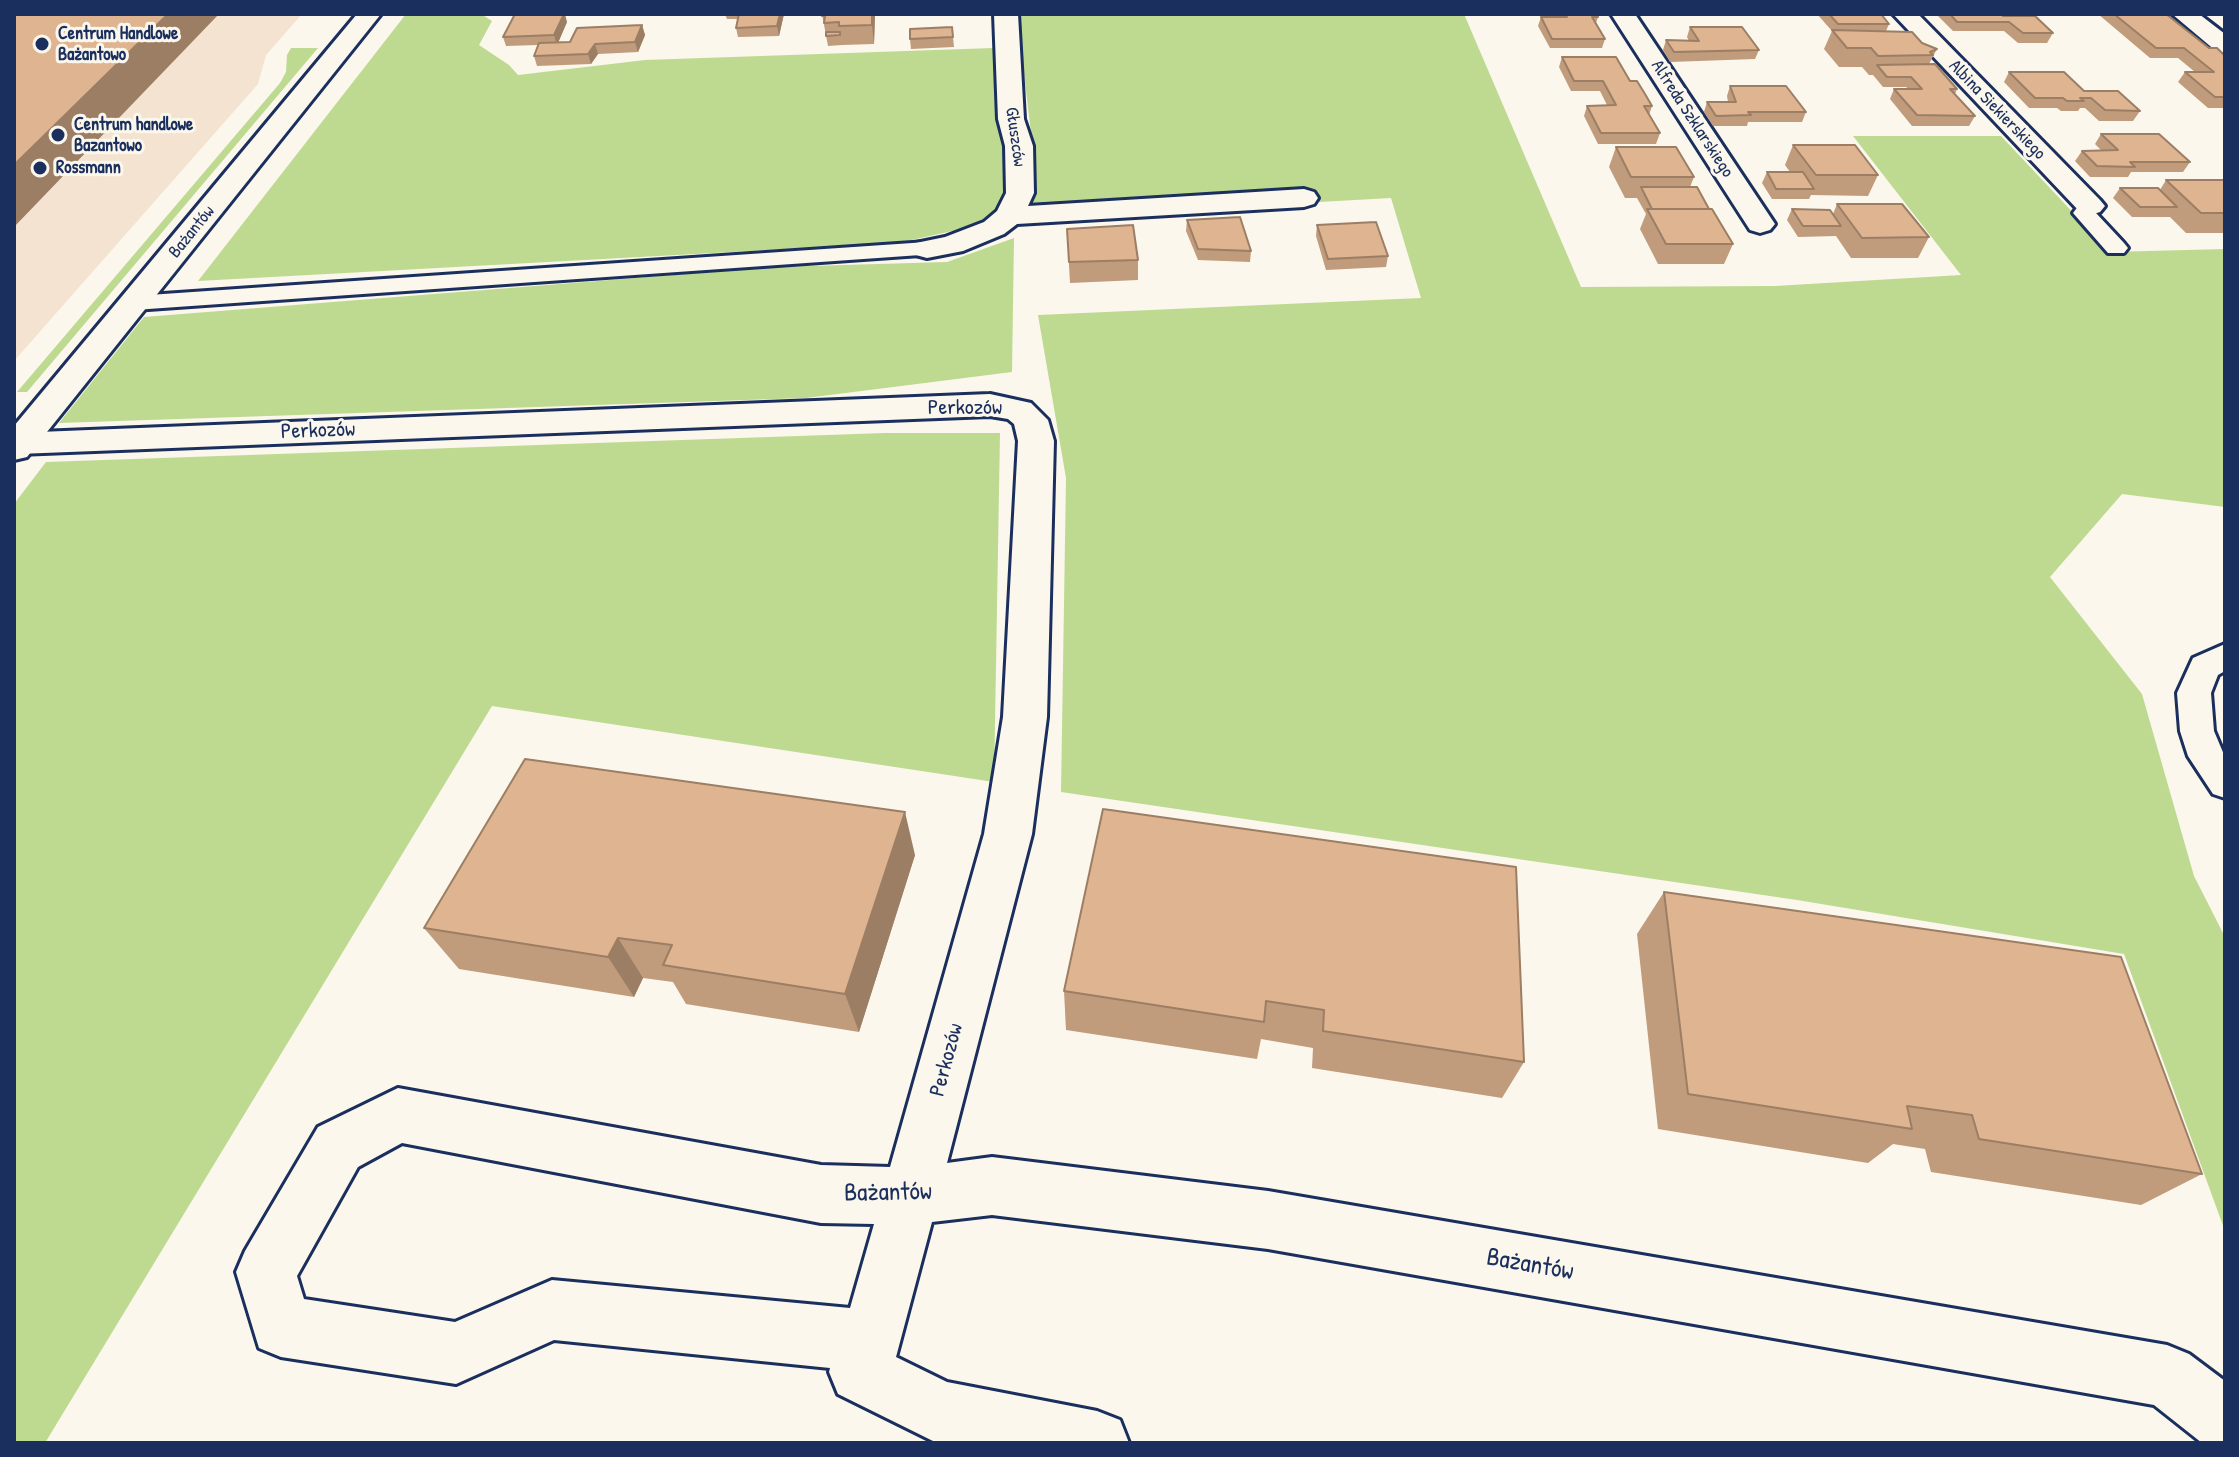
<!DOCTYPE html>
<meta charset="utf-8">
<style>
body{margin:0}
#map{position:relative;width:2239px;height:1457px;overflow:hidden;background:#fbf7ec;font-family:"Patrick Hand",sans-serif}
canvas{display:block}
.frame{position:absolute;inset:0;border:16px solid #1b2f5e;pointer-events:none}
</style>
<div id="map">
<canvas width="2239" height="1457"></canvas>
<div class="frame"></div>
</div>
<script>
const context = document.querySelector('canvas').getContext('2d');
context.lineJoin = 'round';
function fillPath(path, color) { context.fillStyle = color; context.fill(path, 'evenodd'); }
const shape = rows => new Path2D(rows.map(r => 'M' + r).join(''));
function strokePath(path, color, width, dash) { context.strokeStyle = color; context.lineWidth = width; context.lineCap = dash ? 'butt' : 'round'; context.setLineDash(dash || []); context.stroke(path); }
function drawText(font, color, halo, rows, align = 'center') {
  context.font = font + ' "Patrick Hand",sans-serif'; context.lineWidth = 6; context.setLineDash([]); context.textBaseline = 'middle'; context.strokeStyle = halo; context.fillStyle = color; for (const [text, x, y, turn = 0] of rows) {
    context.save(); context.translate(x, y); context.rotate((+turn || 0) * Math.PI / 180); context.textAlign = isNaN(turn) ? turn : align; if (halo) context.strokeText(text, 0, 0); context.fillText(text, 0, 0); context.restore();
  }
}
fillPath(shape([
 [53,14,302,14,266,55,258,84,14,361,14,45]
]), '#f3e3d0');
fillPath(shape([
 [406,14,481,14,492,21,479,45,509,65,518,75,645,60,993,48,1011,192,1001,209,975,226,898,243,198,281],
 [1017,14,1464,14,1581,287,1775,286,1961,275,1853,136,2001,136,2110,252,2225,249,2225,507,2122,494,2050,577,2142,694,2194,876,2225,937,2225,1231,2124,954,1797,900,1061,792,1066,478,1038,315,1421,298,1391,198,1030,218,1031,133],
 [291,48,318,48,27,392,17,392,280,83,286,72,287,55],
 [1014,238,1012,372,806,398,59,423,144,317,774,267,947,262],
 [885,433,1000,433,994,782,492,706,45,1443,14,1443,14,504,46,462]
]), '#beda91');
const lane = shape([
 [2090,199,2101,206,2096,213,2124,243,2128,248,2124,253,2108,253,2073,213,2082,201,2090,199],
 [927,242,935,244,939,249,935,254,134,310,125,308,122,303,125,298,134,296,927,242],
 [2225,644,2225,671,2218,675,2211,693,2214,731,2225,757,2225,798,2213,794,2188,756,2180,731,2177,693,2193,658,2225,644]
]);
const street = shape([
 [994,14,1018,14,1024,119,1033,146,1034,193,1028,206,1304,189,1314,192,1318,198,1314,204,1304,207,1017,224,1004,234,963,251,927,258,916,255,912,249,916,243,945,237,984,222,997,211,1006,193,1005,146,998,119,994,14],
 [1611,14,1635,14,1775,224,1770,230,1760,233,1750,230,1611,14],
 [1893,14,1918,14,2100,200,2105,206,2100,212,2090,215,2080,212,1893,14],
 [2172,14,2199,14,2225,34,2225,53,2216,51,2172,14],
 [990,394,1031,403,1048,420,1054,441,1047,717,1032,834,947,1163,992,1157,1268,1191,2167,1345,2189,1354,2225,1381,2225,1443,2202,1443,2154,1405,1268,1249,992,1215,932,1222,896,1357,947,1382,1097,1411,1120,1420,1129,1443,937,1443,838,1394,829,1372,830,1368,554,1340,456,1384,281,1357,259,1348,236,1272,245,1251,318,1127,398,1088,821,1165,890,1167,984,834,1003,717,1018,441,1014,424,1008,419,990,416,18,454,14,453,14,433,990,394],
 [402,1143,821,1223,874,1224,850,1308,552,1280,455,1322,304,1299,297,1276,358,1167,402,1143]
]);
const secondary = shape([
 [357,14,381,14,27,457,14,460,14,426,357,14]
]);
strokePath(lane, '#1b2f5e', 6);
strokePath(street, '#1b2f5e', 6);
strokePath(secondary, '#1b2f5e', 6);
fillPath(lane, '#fbf7ec');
fillPath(street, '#fbf7ec');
fillPath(secondary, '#fbf7ec');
fillPath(shape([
 [725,14,784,14,779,36,738,37,736,28,738,19,727,19],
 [822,14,875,14,874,44,842,45,841,43,842,45,828,46],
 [1557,14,1597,14,1598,17,1596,23,1605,39,1602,48,1550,48,1538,26,1541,17,1559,17],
 [1817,14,1881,14,1889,24,1886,31,1937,49,1929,64,1957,89,1955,94,1975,116,1969,126,1912,126,1890,99,1894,89,1908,89,1906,87,1883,87,1873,75,1869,75,1862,67,1839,67,1824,49,1832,31],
 [1936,14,2001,14,2003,16,2053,33,2047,43,2018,43,2004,31,1953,31],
 [2098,14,2166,14,2209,48,2225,56,2225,108,2208,108,2178,82,2185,72,2195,72,2178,58,2150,58],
 [567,22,558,43,570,42,642,25,645,35,638,52,598,54,591,64,537,66,534,56,538,45,506,46,503,37],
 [952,27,954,47,911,49,910,39],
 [1690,27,1759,50,1755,59,1670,62,1663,50,1666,40,1689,41,1687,37],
 [1562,57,1630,81,1652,106,1649,115,1660,133,1656,144,1598,144,1584,116,1587,106,1607,105,1600,91,1571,91,1559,67],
 [2009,72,2084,91,2140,111,2133,121,2099,121,2085,108,2080,108,2078,111,2061,111,2057,108,2029,108,2004,82],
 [1730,86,1806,112,1802,122,1748,122,1747,126,1713,126,1704,112,1707,102,1728,102,1727,96],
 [2101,134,2190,162,2183,172,2131,172,2128,177,2090,177,2075,161,2082,151,2102,151,2095,144],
 [1793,145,1878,175,1868,196,1811,195,1809,199,1772,199,1762,183,1767,172,1790,172,1785,165],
 [1616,147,1694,177,1690,187,1709,209,1733,244,1724,264,1658,264,1640,229,1646,214,1637,198,1625,198,1609,167],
 [2166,180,2225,180,2225,233,2186,233,2170,217,2132,217,2113,198,2120,188,2160,190],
 [1837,204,1929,237,1918,258,1851,258,1836,236,1798,237,1787,220,1792,209,1833,214],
 [1187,220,1251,251,1250,262,1198,260,1186,231],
 [1317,225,1388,256,1386,267,1326,270,1316,236],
 [1067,229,1138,260,1138,280,1070,283],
 [1103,809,1524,1062,1502,1098,1312,1068,1313,1048,1261,1039,1257,1059,1066,1030,1064,991],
 [915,855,859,1032,686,1004,673,982,643,978,634,997,459,969,424,928],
 [1664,892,2202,1174,2141,1205,1931,1172,1925,1149,1893,1144,1868,1163,1658,1129,1637,934]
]), '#c09b7c');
fillPath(shape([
 [168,14,219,14,14,227,14,165],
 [564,14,565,14,567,22,557,45,554,35],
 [780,14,784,14,779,36,777,26],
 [872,14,875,14,874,44,872,25],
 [642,25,645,35,638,52,635,42],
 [595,44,598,54,591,64,588,54],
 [905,812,915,855,859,1032,845,994],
 [618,938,643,978,634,997,608,957]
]), '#9c7e65');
const building = shape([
 [14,14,168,14,14,165,14,14],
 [515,14,564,14,554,35,503,37,515,14],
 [739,14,780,14,777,26,736,28,739,14],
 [822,14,872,14,872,25,839,26,839,22,824,23,825,16,822,16,822,14],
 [1565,14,1597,14,1598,17,1592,17,1605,39,1552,39,1541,17,1567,17,1565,14],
 [1829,14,1881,14,1889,24,1838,24,1829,14],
 [1950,14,2001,14,2003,16,2035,16,2053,33,2023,33,2009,22,1957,22,1950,14],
 [2114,14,2166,14,2209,48,2217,48,2225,56,2225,97,2215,97,2185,72,2214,72,2184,48,2156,48,2114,14],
 [642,25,635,42,595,44,588,54,534,56,539,43,570,42,577,28,642,25],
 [952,27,953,37,910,39,910,29,952,27],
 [1690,27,1742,27,1759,50,1674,52,1666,40,1699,41,1690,27],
 [1832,30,1912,32,1922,43,1937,49,1930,52,1933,55,1878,56,1871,48,1847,48,1832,30],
 [826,32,840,32,840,35,826,36,826,32],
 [1562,57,1616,57,1630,81,1637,81,1645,94,1652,106,1644,106,1660,133,1601,133,1587,106,1616,105,1603,81,1574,81,1562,57],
 [1935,64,1957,89,1950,89,1975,116,1917,115,1894,89,1922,89,1911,77,1887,77,1877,65,1935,64],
 [2009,72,2064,72,2084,91,2118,91,2140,111,2105,110,2091,98,2080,98,2084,101,2067,101,2063,98,2035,98,2009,72],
 [1730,86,1786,86,1806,112,1748,112,1751,115,1716,116,1707,102,1736,102,1730,86],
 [2101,134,2159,134,2190,162,2130,162,2135,167,2097,166,2082,151,2118,150,2101,134],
 [1793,145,1855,145,1878,175,1816,175,1793,145],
 [1616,147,1676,147,1694,177,1631,177,1616,147],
 [1767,172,1803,172,1814,189,1776,189,1767,172],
 [2166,180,2225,180,2225,213,2201,213,2166,180],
 [1641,187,1697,187,1709,209,1652,209,1641,187],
 [2120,188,2158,188,2177,207,2140,207,2120,188],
 [1837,204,1902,204,1929,237,1862,238,1837,204],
 [1647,209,1712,209,1733,244,1666,244,1647,209],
 [1792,209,1830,210,1841,226,1803,226,1792,209],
 [1240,217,1251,251,1198,249,1187,220,1240,217],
 [1376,222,1388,256,1328,259,1317,225,1376,222],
 [1133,225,1138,260,1069,262,1067,229,1133,225],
 [525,759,905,812,845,994,663,965,672,945,618,938,608,957,424,928,525,759],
 [1103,809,1516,867,1524,1062,1323,1031,1324,1010,1266,1001,1264,1022,1064,991,1103,809],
 [1664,892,2121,957,2202,1174,1979,1139,1972,1115,1907,1106,1912,1129,1688,1094,1664,892]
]);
fillPath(building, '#dfb490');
strokePath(building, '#9c7e65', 2);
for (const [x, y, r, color] of [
 [42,44,8,"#1b2f5e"],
 [58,135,8,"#1b2f5e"],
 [40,168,8,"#1b2f5e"]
]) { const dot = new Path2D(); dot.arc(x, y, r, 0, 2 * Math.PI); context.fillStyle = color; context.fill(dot); strokePath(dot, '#fbf7ec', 3); }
drawText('bold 18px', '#1b2f5e', '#fbf7ec', [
 ["Centrum Handlowe",58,34],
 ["Bażantowo",58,55],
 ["Centrum handlowe",74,125],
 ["Bazantowo",74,146],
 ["Rossmann",56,168]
], 'left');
drawText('18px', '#1b2f5e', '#fbf7ec', [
 ["Albina Siekierskiego",1997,110,46],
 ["Alfreda Szklarskiego",1692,119,57],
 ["Głuszców",1015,137,82],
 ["Bażantów",192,232,-51]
]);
drawText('22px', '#1b2f5e', '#fbf7ec', [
 ["Perkozów",965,408],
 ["Perkozów",318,431,-2],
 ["Perkozów",947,1060,-75]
]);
drawText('26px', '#1b2f5e', '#fbf7ec', [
 ["Bażantów",888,1193,-1],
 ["Bażantów",1530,1265,10]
]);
</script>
